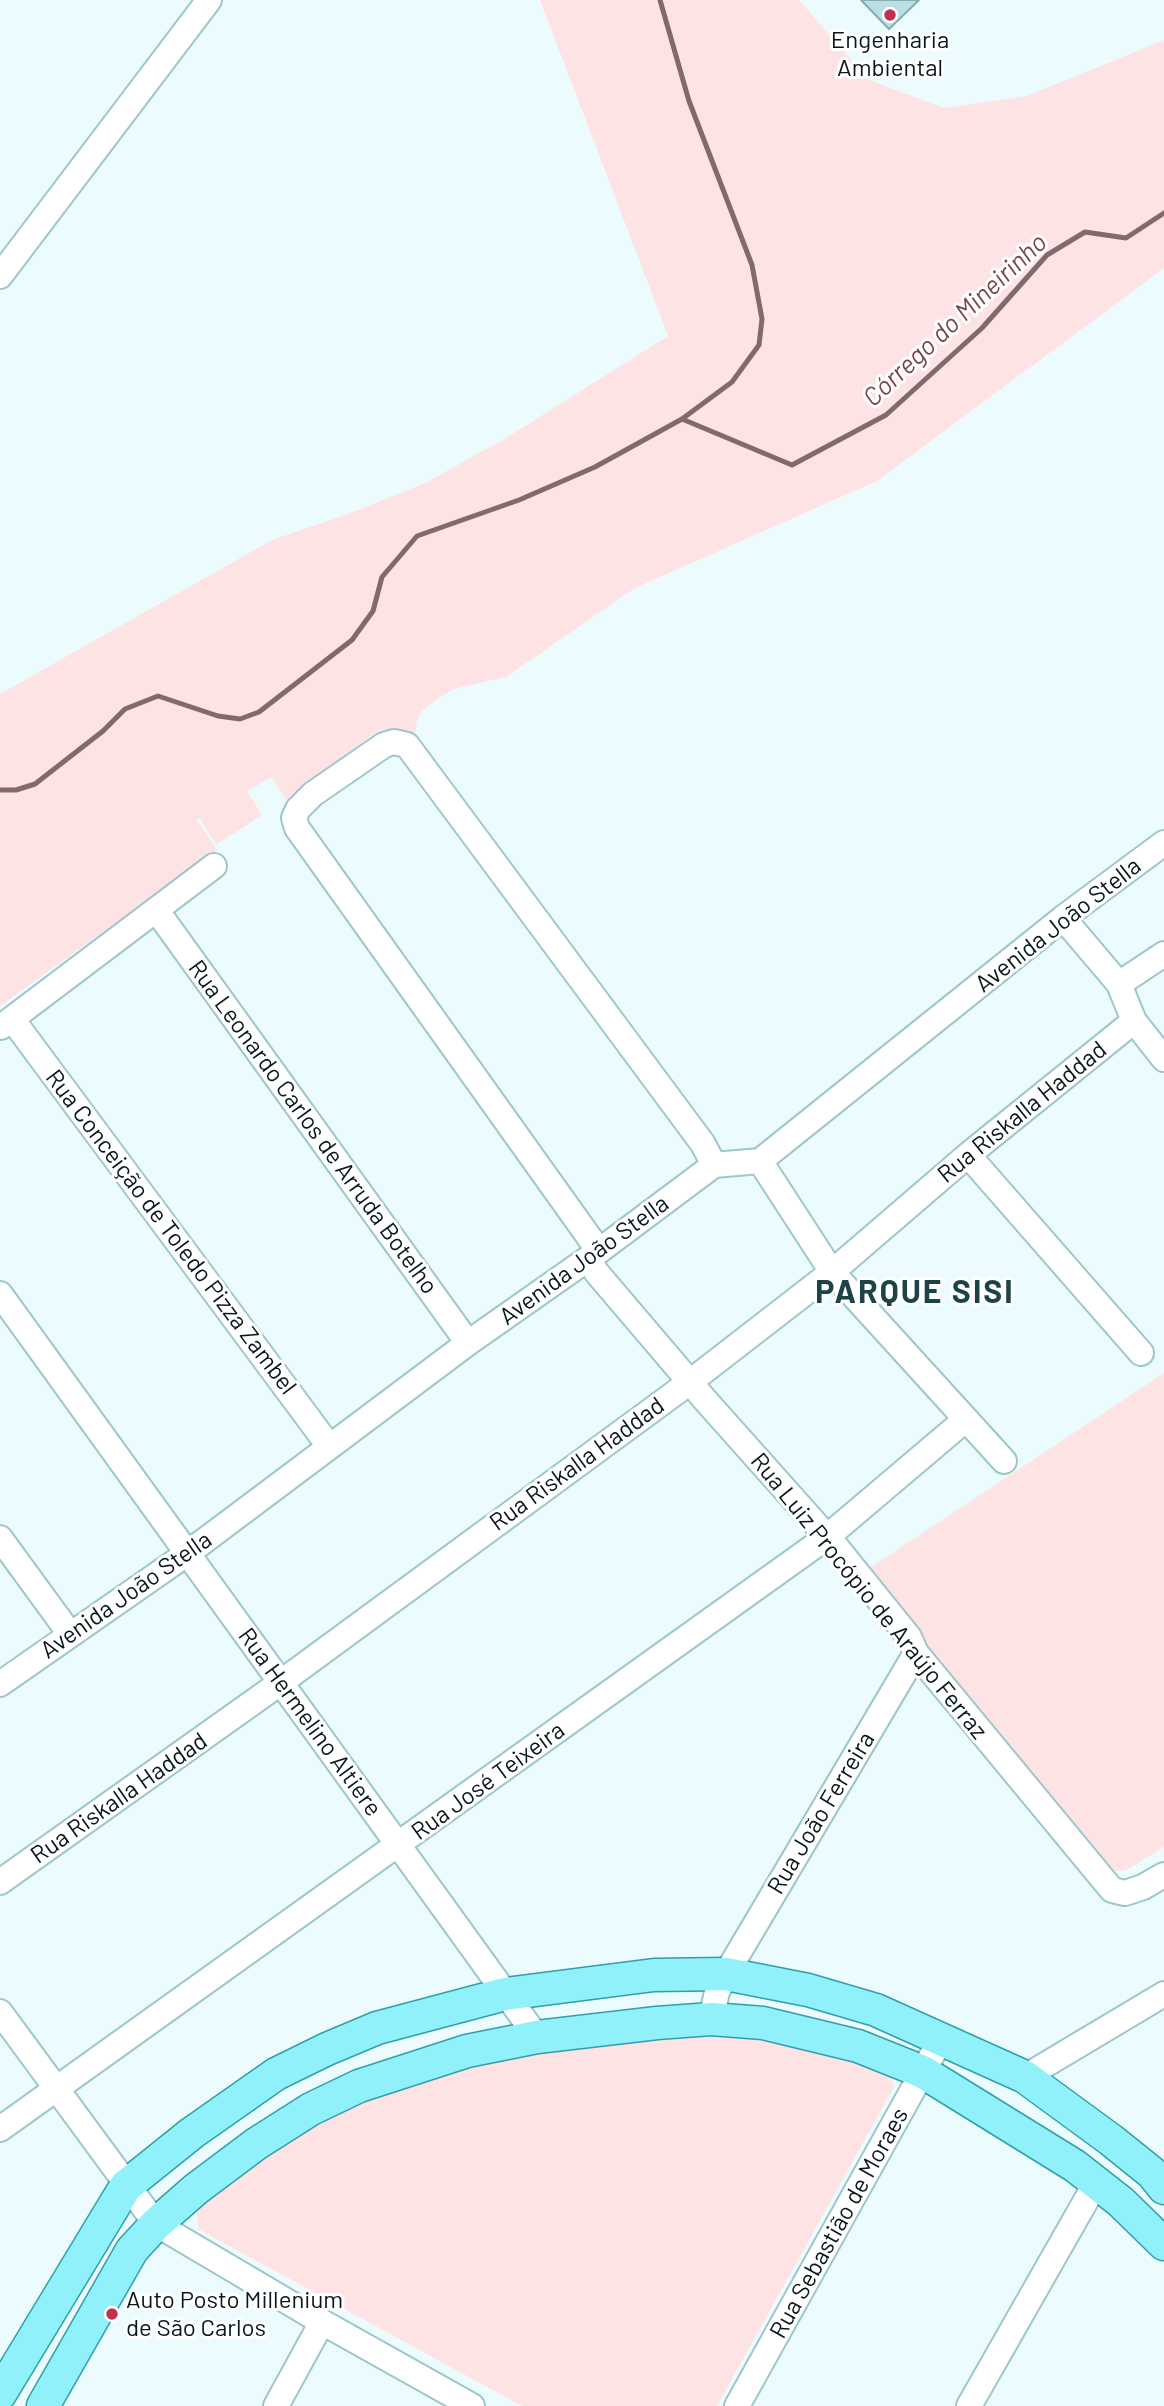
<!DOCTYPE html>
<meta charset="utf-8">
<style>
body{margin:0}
canvas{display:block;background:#ecfcfe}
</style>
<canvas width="1164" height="2406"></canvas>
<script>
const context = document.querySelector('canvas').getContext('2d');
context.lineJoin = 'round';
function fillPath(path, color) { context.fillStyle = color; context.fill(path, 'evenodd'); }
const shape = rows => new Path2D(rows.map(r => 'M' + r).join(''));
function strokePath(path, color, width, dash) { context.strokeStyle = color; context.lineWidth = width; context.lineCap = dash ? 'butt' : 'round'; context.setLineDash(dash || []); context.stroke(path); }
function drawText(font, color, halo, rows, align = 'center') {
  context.font = font + ' Barlow,sans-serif'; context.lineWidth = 6; context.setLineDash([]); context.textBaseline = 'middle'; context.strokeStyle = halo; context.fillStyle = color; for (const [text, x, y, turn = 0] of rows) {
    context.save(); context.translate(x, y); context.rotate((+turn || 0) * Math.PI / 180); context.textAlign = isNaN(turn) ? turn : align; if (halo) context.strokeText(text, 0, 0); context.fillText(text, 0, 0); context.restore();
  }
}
fillPath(shape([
 [540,0,799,0,869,80,944,108,1027,96,1164,40,1164,268,877,481,635,588,506,677,454,689,437,699,422,711,417,721,415,735,393,728,378,731,286,800,272,777,247,791,262,815,216,845,200,819,206,815,197,820,217,850,0,1006,0,694,272,540,348,514,425,483,506,438,668,336],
 [1164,1373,1164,1847,1125,1871,1115,1871,862,1573],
 [733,2033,759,2037,878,2067,891,2076,894,2087,717,2406,522,2406,198,2229,197,2214,202,2200,218,2187,338,2110,400,2082,556,2046]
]), '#fee3e5');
strokePath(shape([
 [660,0,689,101,752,265,762,319,759,345,732,382,682,419],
 [0,790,16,790,35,784,103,731,125,709,158,696,218,716,240,719,259,712,352,640,373,611,382,577,417,536,519,500,595,467,682,419,792,465,886,415,982,328,1047,255,1085,232,1126,238,1164,213]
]), '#7f6b6d', 5);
const building = shape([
 [861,0,919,0,889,29,861,0]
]);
fillPath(building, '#b8e0e5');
strokePath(building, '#84acb1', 2);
const minor = shape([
 [0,276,209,0],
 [157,911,468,1343],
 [1063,918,1119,984,1134,1021,1164,1059],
 [1119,984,1164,954],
 [12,1019,329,1446],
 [1,1027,214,866],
 [968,1155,1141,1353],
 [760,1161,832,1272,1004,1461],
 [599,1251,297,828,294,818,298,809,313,794,384,745,394,742,407,745,703,1144,714,1165],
 [588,1259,597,1273,706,1401,838,1549,909,1637,916,1653,1112,1890,1125,1893,1143,1887,1164,1875],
 [0,1294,537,2037],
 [0,1538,70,1634],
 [0,1684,188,1553,468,1343,599,1251,714,1165,760,1161,1063,918,1164,843],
 [0,1882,280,1683,690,1382,832,1272,968,1155,1134,1021],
 [0,2012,156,2224,322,2322,472,2406],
 [711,2019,717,1992,726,1974,916,1653],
 [1025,2077,1164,1994],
 [0,2129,827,1537,965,1420],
 [276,2406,322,2322],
 [737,2406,941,2039],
 [969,2406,1088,2197,1095,2180]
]);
const major = shape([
 [0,2394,126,2186,192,2133,276,2074,327,2049,377,2028,505,1994,654,1975,726,1974,808,1990,876,2010,1025,2077,1111,2140,1152,2173,1164,2188],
 [43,2406,132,2250,156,2224,196,2189,256,2144,311,2109,359,2086,467,2051,537,2037,657,2023,711,2019,763,2023,858,2046,923,2072,1075,2166,1121,2202,1164,2244]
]);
strokePath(minor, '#9dc7cb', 28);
strokePath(major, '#319faa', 35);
strokePath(minor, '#fff', 24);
strokePath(major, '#91f1fa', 32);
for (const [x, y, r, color] of [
 [890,15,7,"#c02f4f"],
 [112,2314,7,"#c02f4f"]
]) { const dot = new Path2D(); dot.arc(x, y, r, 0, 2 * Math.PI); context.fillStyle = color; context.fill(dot); strokePath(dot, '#fff', 2.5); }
drawText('24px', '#08181a', '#fff', [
 ["Engenharia",890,40],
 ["Ambiental",890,68],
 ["Auto Posto Millenium",126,2300,"left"],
 ["de São Carlos",126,2328,"left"]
]);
drawText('24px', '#08181a', '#fff', [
 ["Avenida João Stella",1058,925,-38],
 ["Rua Riskalla Haddad",1022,1112,-39],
 ["Rua Leonardo Carlos de Arruda Botelho",313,1127,54],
 ["Rua Conceição de Toledo Pizza Zambel",171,1232,53],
 ["Avenida João Stella",584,1260,-36],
 ["Rua Riskalla Haddad",577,1464,-36],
 ["Avenida João Stella",126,1595,-35],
 ["Rua Luiz Procópio de Araújo Ferraz",869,1596,51],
 ["Rua Hermelino Altiere",310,1722,54],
 ["Rua José Teixeira",488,1781,-36],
 ["Rua Riskalla Haddad",119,1798,-35],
 ["Rua João Ferreira",821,1813,-59],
 ["Rua Sebastião de Moraes",839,2223,-61]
]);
drawText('italic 26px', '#7a454b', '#fff', [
 ["Córrego do Mineirinho",955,320,-43]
]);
context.letterSpacing = '2px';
drawText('bold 32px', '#1c4347', '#fff', [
 ["PARQUE SISI",915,1292]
]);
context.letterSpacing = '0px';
</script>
